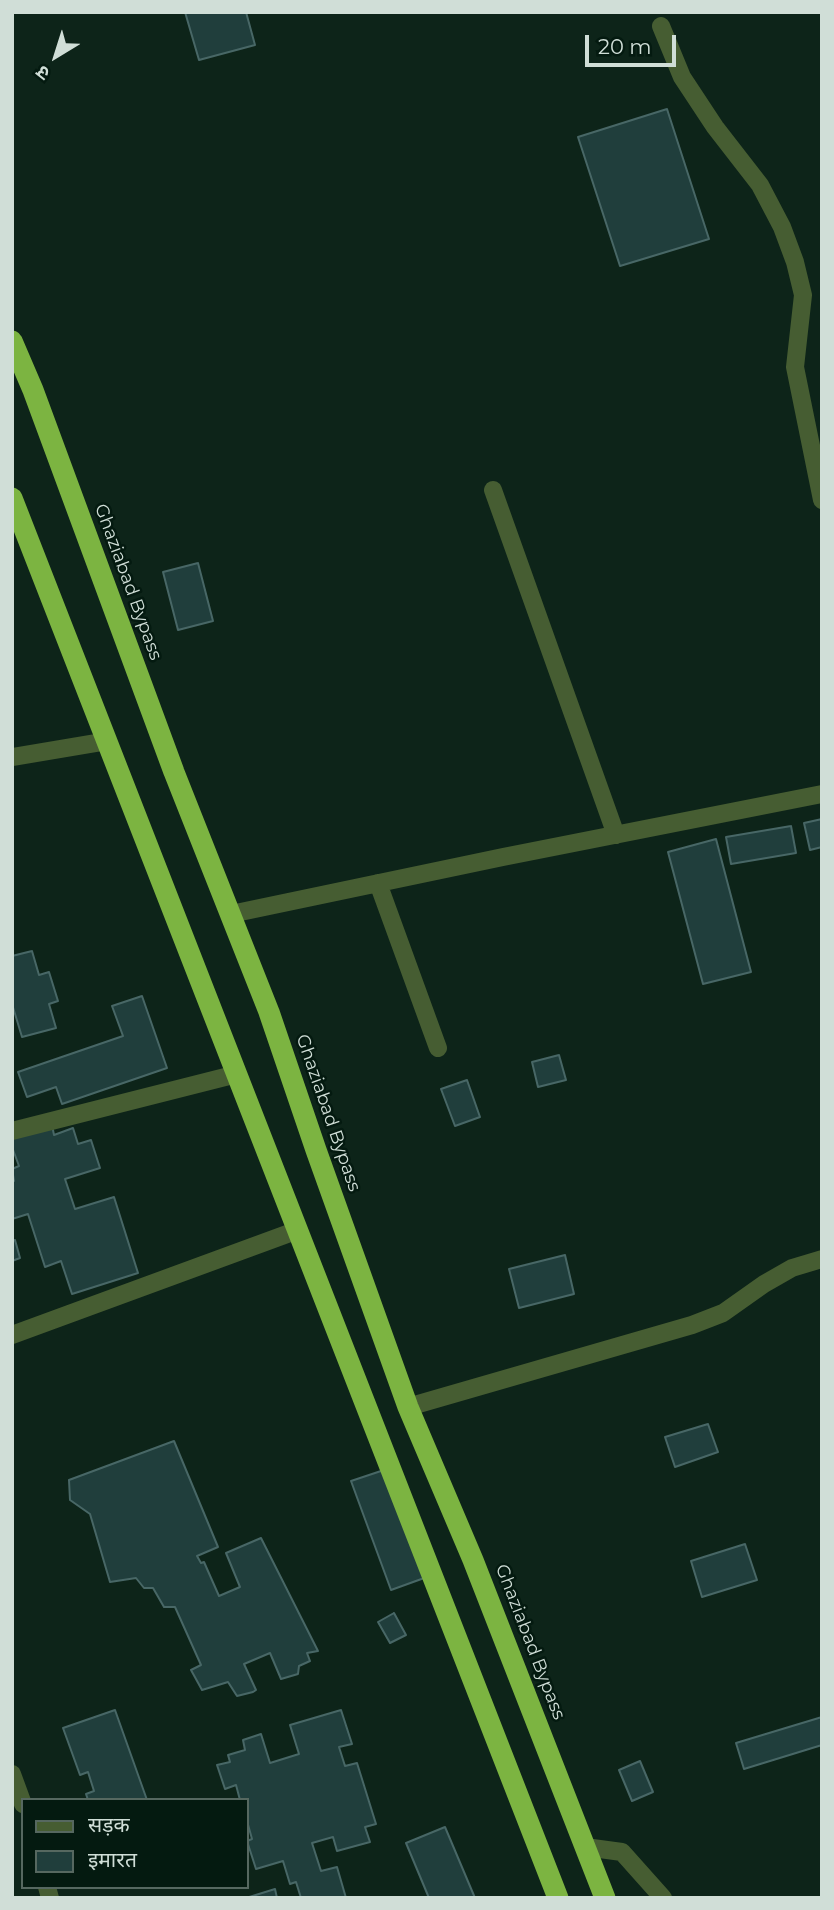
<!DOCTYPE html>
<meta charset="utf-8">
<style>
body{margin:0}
#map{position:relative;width:834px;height:1910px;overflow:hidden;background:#0d2419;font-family:Montserrat,"Noto Sans Devanagari",sans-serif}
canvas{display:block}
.frame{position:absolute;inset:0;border:14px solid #d0ded7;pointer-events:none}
.legend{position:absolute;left:21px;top:1798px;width:228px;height:91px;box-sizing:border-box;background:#041a10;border:2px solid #566860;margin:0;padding:9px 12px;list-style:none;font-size:21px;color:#d0ded7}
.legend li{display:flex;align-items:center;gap:14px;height:35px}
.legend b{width:35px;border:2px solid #566860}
.north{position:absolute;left:21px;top:21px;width:70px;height:70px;-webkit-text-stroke:5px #041a10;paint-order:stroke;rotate:218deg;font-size:19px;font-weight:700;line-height:28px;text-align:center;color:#d0ded7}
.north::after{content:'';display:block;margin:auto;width:24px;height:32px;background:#d0ded7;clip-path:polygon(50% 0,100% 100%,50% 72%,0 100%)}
.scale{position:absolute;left:585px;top:35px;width:91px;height:32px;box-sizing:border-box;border:4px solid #d0ded7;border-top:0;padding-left:9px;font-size:21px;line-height:24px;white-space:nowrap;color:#d0ded7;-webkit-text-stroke:5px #041a10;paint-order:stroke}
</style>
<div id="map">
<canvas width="834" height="1910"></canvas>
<div class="frame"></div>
<ul class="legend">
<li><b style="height:9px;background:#465d32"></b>सड़क</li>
<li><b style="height:19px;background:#203e3c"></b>इमारत</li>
</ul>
<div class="north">उ</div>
<div class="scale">20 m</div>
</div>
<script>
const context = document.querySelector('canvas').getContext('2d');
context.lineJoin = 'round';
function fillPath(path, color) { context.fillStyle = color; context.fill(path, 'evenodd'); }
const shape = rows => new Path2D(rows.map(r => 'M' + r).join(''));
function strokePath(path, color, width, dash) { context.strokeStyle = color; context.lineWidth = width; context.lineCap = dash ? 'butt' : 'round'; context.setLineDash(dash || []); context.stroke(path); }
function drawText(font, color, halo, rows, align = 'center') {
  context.font = font + ' Montserrat,sans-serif'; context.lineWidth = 5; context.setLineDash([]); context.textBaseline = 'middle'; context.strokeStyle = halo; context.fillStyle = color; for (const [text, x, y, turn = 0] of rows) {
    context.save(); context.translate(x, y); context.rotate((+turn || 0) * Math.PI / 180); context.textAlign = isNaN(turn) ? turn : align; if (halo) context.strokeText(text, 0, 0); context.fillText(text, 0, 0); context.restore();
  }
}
const building = shape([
 [185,12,246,12,255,45,199,60,185,12],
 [667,109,709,239,620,266,578,137,667,109],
 [198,563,213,621,178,630,163,572,198,563],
 [822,819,822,847,810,850,804,823,822,819],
 [791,826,796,853,731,864,726,837,791,826],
 [716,839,751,972,703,984,668,852,716,839],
 [32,951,39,975,49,972,58,1001,49,1004,56,1028,22,1037,12,1004,12,956,32,951],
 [142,996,167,1068,62,1104,56,1087,27,1097,18,1072,123,1036,112,1006,142,996],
 [559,1055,566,1080,538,1087,532,1062,559,1055],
 [467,1080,480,1117,455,1126,441,1089,467,1080],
 [52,1125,54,1135,73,1128,78,1144,91,1140,100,1168,65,1179,75,1209,114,1197,138,1273,72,1294,61,1261,45,1267,28,1214,12,1219,12,1181,14,1181,12,1169,19,1166,12,1147,12,1137,52,1125],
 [15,1240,20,1258,12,1261,12,1241,15,1240],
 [565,1255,574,1294,519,1308,509,1269,565,1255],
 [708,1424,718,1452,675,1467,665,1437,708,1424],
 [174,1441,218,1547,197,1556,201,1563,204,1562,219,1596,240,1587,226,1553,261,1538,318,1651,307,1653,310,1661,299,1666,298,1674,281,1679,270,1653,244,1664,256,1690,253,1692,237,1696,228,1682,202,1690,191,1670,201,1665,175,1607,164,1607,153,1588,144,1588,136,1578,110,1582,90,1514,70,1500,69,1480,174,1441],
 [387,1469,427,1577,391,1590,351,1481,387,1469],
 [745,1544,757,1580,702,1597,691,1561,745,1544],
 [394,1613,406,1635,390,1643,378,1622,394,1613],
 [115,1710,147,1800,88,1800,86,1794,94,1791,88,1772,80,1775,63,1728,115,1710],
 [341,1710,352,1744,339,1747,345,1766,357,1763,376,1824,365,1827,370,1842,337,1851,333,1837,312,1843,321,1871,337,1867,346,1898,301,1898,296,1882,290,1884,283,1861,256,1869,247,1841,252,1839,247,1821,247,1800,240,1800,236,1785,225,1789,217,1765,230,1762,228,1755,245,1750,243,1740,261,1734,270,1763,299,1754,290,1725,341,1710],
 [822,1717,822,1745,744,1769,736,1743,822,1717],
 [640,1761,653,1792,632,1801,619,1770,640,1761],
 [445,1827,475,1898,429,1898,406,1843,445,1827],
 [275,1889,277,1898,246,1898,275,1889]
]);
fillPath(building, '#203e3c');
strokePath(building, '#486766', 2);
strokePath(shape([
 [661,26,682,77,715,127,760,185,782,227,795,262,803,295,795,367,822,500],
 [493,490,616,835],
 [12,757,107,741],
 [378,883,438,1048],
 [231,914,503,857,822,794],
 [12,1131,237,1074],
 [12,1335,298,1230],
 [408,1407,692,1325,723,1313,764,1284,792,1268,822,1259],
 [12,1774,23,1804],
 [585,1847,622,1852,663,1898],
 [47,1887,50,1898]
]), '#465d32', 18);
strokePath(shape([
 [12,341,33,390,174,772,269,1012,316,1150,408,1407,473,1560,605,1898],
 [12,498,558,1898]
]), '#7cb441', 21);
drawText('18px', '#d0ded7', '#041a10', [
 ["Ghaziabad Bypass",128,582,70],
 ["Ghaziabad Bypass",328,1113,71],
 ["Ghaziabad Bypass",530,1642,69]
]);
</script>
